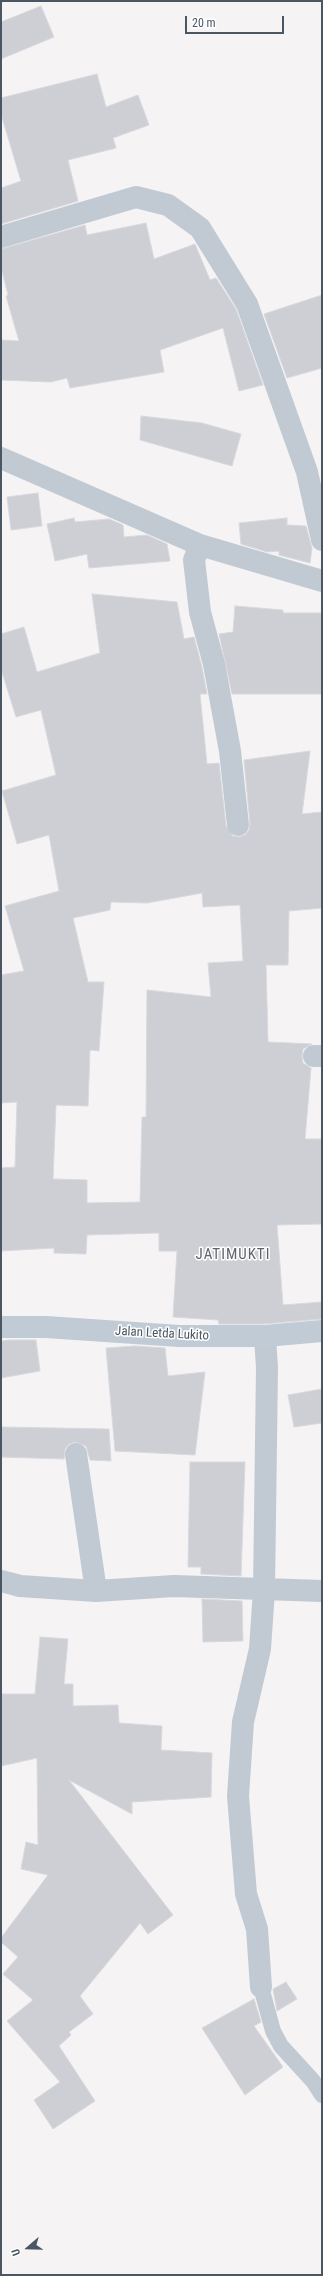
<!DOCTYPE html>
<style>
body{margin:0}
#map{position:relative;width:323px;height:2276px;overflow:hidden;background:#f5f3f3;font-family:"Roboto Condensed",sans-serif}
canvas{display:block}
.frame{position:absolute;inset:0;border:2px solid #4a5661;pointer-events:none}
.north{position:absolute;left:8px;top:2228px;width:40px;height:40px;-webkit-text-stroke:3px #fff;paint-order:stroke;rotate:250deg;font-size:11px;font-weight:700;line-height:16px;text-align:center;color:#4a5661}
.north::after{content:'';display:block;margin:auto;width:14px;height:18px;background:#4a5661;clip-path:polygon(50% 0,100% 100%,50% 72%,0 100%)}
.scale{position:absolute;left:185px;top:16px;width:99px;height:18px;box-sizing:border-box;border:2px solid #4a5661;border-top:0;padding-left:5px;font-size:12px;line-height:14px;white-space:nowrap;color:#4a5661;-webkit-text-stroke:3px #fff;paint-order:stroke}
</style>
<div id="map">
<canvas width="323" height="2276"></canvas>
<div class="frame"></div>
<div class="north">U</div>
<div class="scale">20 m</div>
</div>
<script>
const context = document.querySelector('canvas').getContext('2d');
context.lineJoin = 'round';
function fillPath(path, color) { context.fillStyle = color; context.fill(path, 'evenodd'); }
const shape = rows => new Path2D(rows.map(r => 'M' + r).join(''));
function strokePath(path, color, width, dash) { context.strokeStyle = color; context.lineWidth = width; context.lineCap = dash ? 'butt' : 'round'; context.setLineDash(dash || []); context.stroke(path); }
function drawText(font, color, halo, rows, align = 'center') {
  context.font = font + ' "Roboto Condensed",sans-serif'; context.lineWidth = 3; context.setLineDash([]); context.textBaseline = 'middle'; context.strokeStyle = halo; context.fillStyle = color; for (const [text, x, y, turn = 0] of rows) {
    context.save(); context.translate(x, y); context.rotate((+turn || 0) * Math.PI / 180); context.textAlign = isNaN(turn) ? turn : align; if (halo) context.strokeText(text, 0, 0); context.fillText(text, 0, 0); context.restore();
  }
}
const building = shape([
 [41,6,54,37,1,59,1,22,41,6],
 [97,74,106,107,138,95,149,125,113,138,116,148,68,160,78,201,1,224,1,188,21,181,1,114,1,98,97,74],
 [146,223,154,259,195,244,210,280,216,278,236,309,263,385,239,391,223,328,160,350,164,372,70,388,67,378,51,382,1,380,1,340,19,341,6,296,8,295,1,267,1,249,85,225,87,235,146,223],
 [322,295,322,368,287,378,264,314,322,295],
 [141,416,202,423,241,434,232,466,140,440,141,416],
 [38,493,42,526,11,530,7,497,38,493],
 [74,518,75,522,109,519,123,525,124,537,147,535,167,544,170,561,89,568,87,554,55,561,47,524,74,518],
 [287,518,287,525,306,526,312,548,310,563,279,555,279,551,267,552,241,544,239,523,287,518],
 [92,594,177,602,184,639,194,637,202,667,207,694,200,694,207,764,219,763,226,826,233,836,239,837,245,835,249,830,250,824,244,760,310,751,302,814,322,812,322,908,289,911,288,965,266,965,268,1042,312,1044,303,1049,302,1056,303,1063,311,1068,305,1139,322,1139,322,1224,277,1225,283,1305,322,1302,322,1319,264,1324,219,1324,218,1320,173,1317,177,1251,159,1251,159,1233,87,1235,86,1254,54,1253,54,1248,1,1251,1,1168,15,1167,17,1102,1,1103,1,975,24,971,5,906,59,891,49,835,17,844,2,791,56,775,41,710,16,717,1,669,1,634,24,627,37,672,100,653,92,594],
 [202,893,203,907,240,905,243,961,208,963,211,997,147,990,146,1117,142,1117,140,1202,87,1203,87,1180,53,1179,56,1105,88,1106,90,1050,99,1051,104,982,88,982,73,918,110,910,111,902,147,903,202,893],
 [235,606,283,610,283,613,322,613,322,694,232,694,219,634,233,632,235,606],
 [10,1340,36,1340,40,1371,1,1378,1,1341,10,1340],
 [135,1346,165,1348,168,1376,205,1372,195,1455,115,1451,106,1348,135,1346],
 [322,1389,322,1423,294,1427,288,1395,322,1389],
 [1,1427,109,1429,111,1461,90,1460,86,1446,75,1442,69,1444,65,1449,64,1459,1,1457,1,1427],
 [190,1462,245,1462,241,1576,201,1574,201,1567,188,1567,190,1462],
 [202,1599,242,1601,243,1641,203,1642,202,1599],
 [40,1637,68,1639,64,1684,73,1684,73,1706,118,1705,119,1723,162,1726,161,1750,212,1753,211,1797,132,1802,132,1814,69,1780,173,1915,148,1934,140,1923,80,1996,93,2014,69,2032,71,2035,59,2046,95,2101,53,2129,34,2100,60,2082,7,2021,33,2000,3,1974,18,1957,1,1942,1,1938,48,1875,21,1869,26,1842,38,1845,37,1758,1,1766,1,1694,35,1694,40,1637],
 [286,1982,297,1999,277,2011,273,1989,286,1982],
 [254,1999,261,2022,254,2026,283,2067,245,2095,202,2028,254,1999]
]);
fillPath(building, '#cdcfd5');
strokePath(building, '#d7d9de', 1);
strokePath(shape([
 [261,1987,273,2031,281,2046,313,2081,322,2095]
]), '#c1cad2', 16);
strokePath(shape([
 [1,237,136,197,168,205,200,228,247,304,307,472,322,540],
 [1,458,200,545,322,581],
 [200,545,194,560,200,612,214,664,230,751,238,825],
 [314,1056,322,1056],
 [76,1454,96,1591],
 [1,1581,20,1586,96,1591,174,1586,322,1591],
 [261,1987,257,1929,246,1894,238,1796,243,1722,260,1649,264,1590,267,1368,265,1336]
]), '#c1cad2', 22);
strokePath(shape([
 [1,1327,46,1327,179,1336,265,1336,322,1331]
]), '#c1cbd6', 22);
drawText('13px', '#4a5661', '#fff', [
 ["Jalan Letda Lukito",162,1334,3]
]);
context.letterSpacing = '1px';
drawText('15px', '#5f6368', '#fff', [
 ["JATIMUKTI",233,1255]
]);
context.letterSpacing = '0px';
</script>
